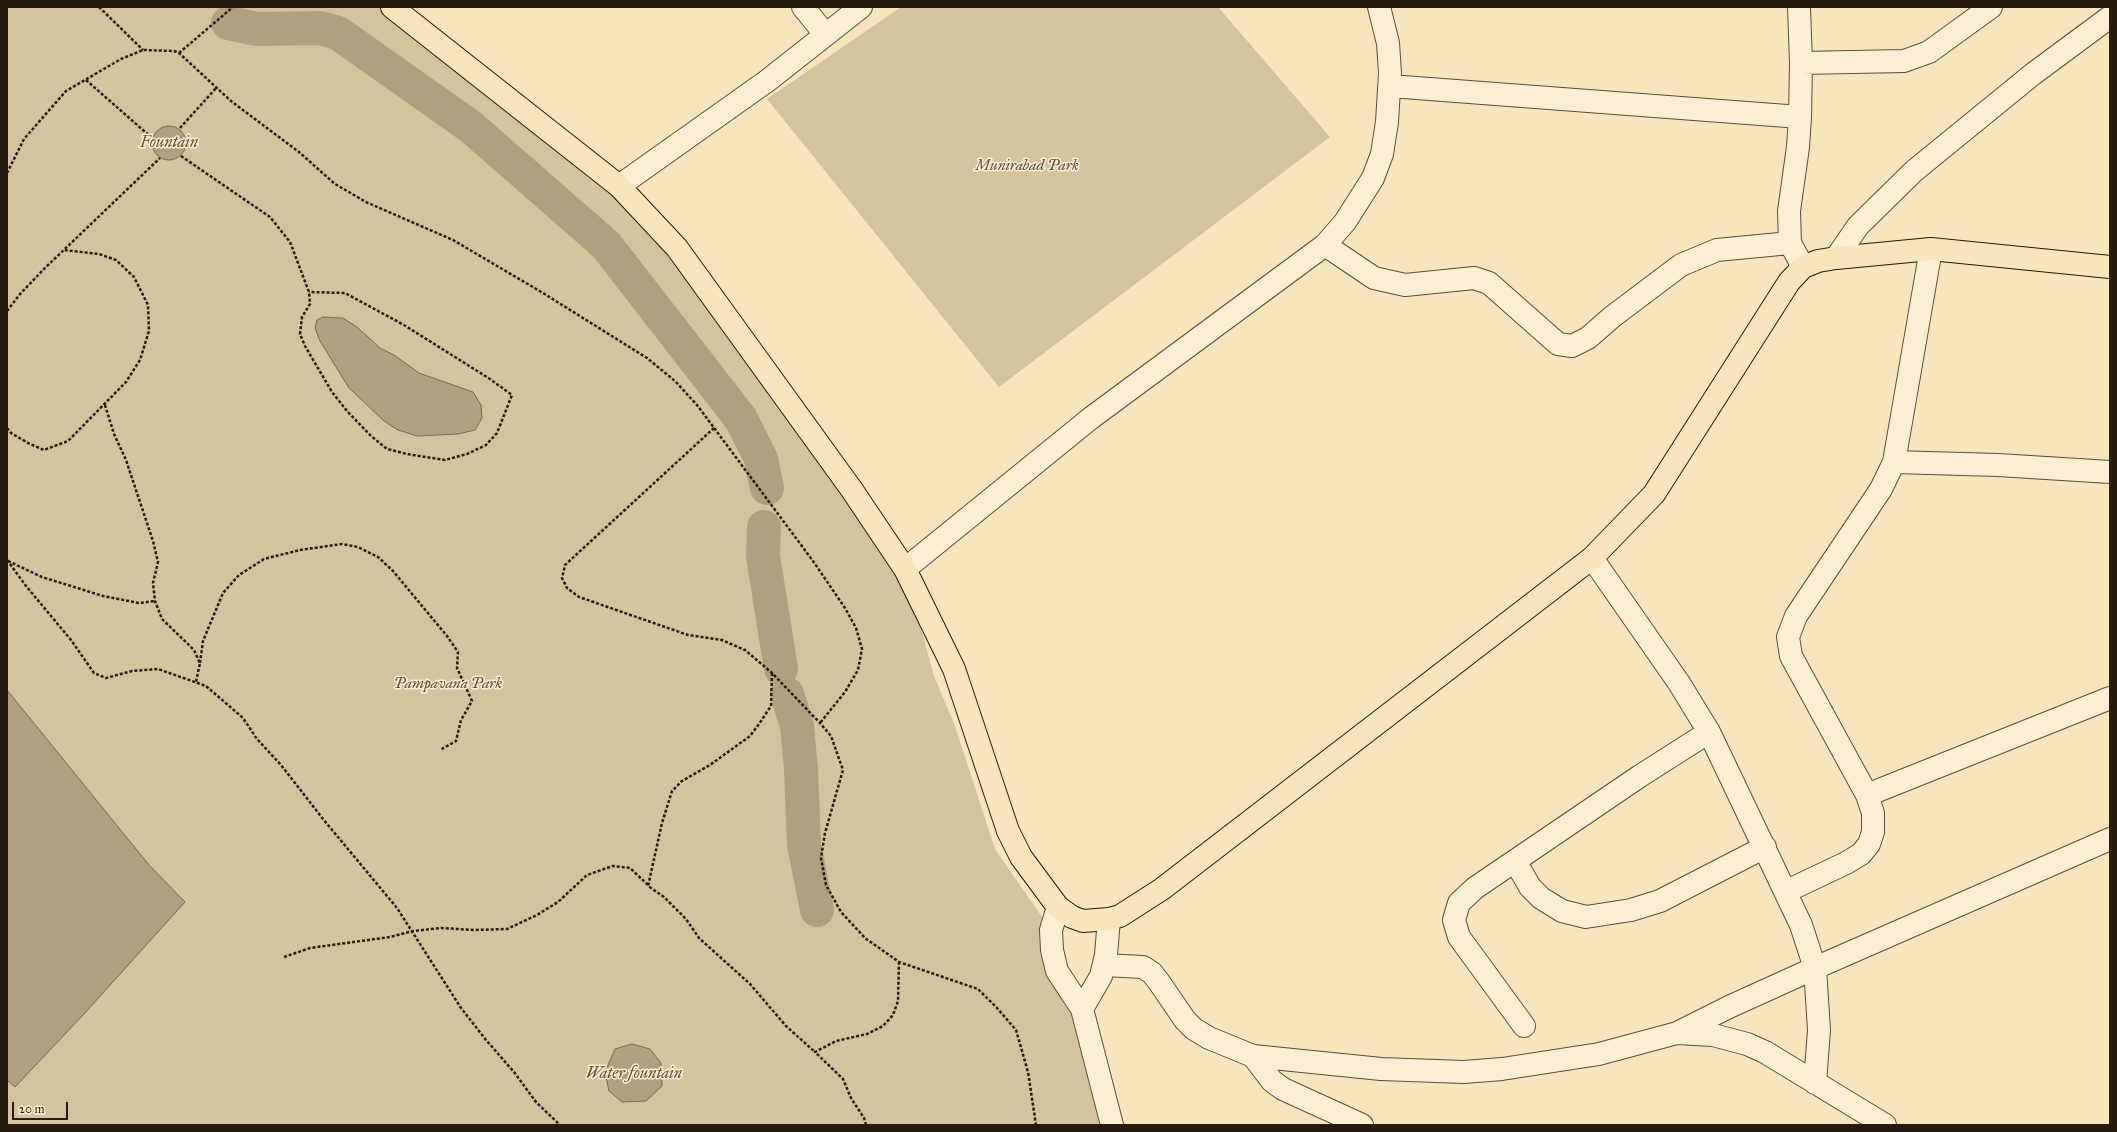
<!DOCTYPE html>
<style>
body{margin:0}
#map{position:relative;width:2117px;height:1132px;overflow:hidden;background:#f9e5bb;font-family:"IM FELL Great Primer",serif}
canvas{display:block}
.frame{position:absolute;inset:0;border:8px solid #251b0e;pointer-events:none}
.scale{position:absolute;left:12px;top:1102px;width:56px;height:18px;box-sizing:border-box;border:2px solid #251b0e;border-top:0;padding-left:5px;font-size:12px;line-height:14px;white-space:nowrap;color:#251b0e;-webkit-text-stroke:3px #fbeed3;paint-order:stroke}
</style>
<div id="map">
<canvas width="2117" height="1132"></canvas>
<div class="frame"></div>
<div class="scale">20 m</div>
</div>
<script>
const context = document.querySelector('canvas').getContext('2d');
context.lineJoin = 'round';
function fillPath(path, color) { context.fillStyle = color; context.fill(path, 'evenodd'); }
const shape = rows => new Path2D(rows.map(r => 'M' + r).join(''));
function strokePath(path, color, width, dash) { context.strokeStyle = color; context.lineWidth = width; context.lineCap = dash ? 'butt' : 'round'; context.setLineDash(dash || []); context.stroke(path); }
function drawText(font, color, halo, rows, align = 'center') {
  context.font = font + ' "IM FELL Great Primer",serif'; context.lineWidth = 3; context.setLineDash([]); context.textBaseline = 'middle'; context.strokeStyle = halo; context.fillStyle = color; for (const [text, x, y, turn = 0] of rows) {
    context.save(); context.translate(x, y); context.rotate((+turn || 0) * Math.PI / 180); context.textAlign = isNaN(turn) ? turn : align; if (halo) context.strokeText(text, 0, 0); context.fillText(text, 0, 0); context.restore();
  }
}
fillPath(shape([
 [7,7,392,7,619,186,905,569,934,676,955,726,995,849,1051,930,1112,1125,7,1125],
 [901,7,1218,7,1330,137,999,387,767,99]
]), '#d5c39e');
const water = shape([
 '152 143a17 17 0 1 1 34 0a17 17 0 1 1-34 0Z',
 [323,317,343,318,357,327,380,348,394,355,419,373,473,392,481,405,482,418,475,430,458,434,417,436,398,430,384,421,349,388,320,341,315,328,317,320,323,317],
 [7,690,149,865,185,902,84,1014,15,1087,7,1080,7,690],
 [632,1044,650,1049,661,1063,662,1086,646,1101,622,1102,609,1091,605,1072,615,1049,632,1044]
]);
fillPath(water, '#b1a080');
strokePath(water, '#796b52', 1);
strokePath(shape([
 [228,23,257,29,320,28,338,33,471,127,606,245,741,419,761,459,767,488],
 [764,527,763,556,781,669],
 [787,694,797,726,801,769,804,845,817,910]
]), '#b1a080', 34);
const minor = shape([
 [803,7,825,34],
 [1799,7,1801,63,1800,117,1798,147,1789,211,1790,243,1803,267],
 [1801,63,1904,61,1929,52,1991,7],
 [1390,86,1800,117],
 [619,186,767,81,861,7],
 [1325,245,1374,278,1405,285,1474,278,1489,283,1558,344,1572,346,1588,338,1612,317,1681,265,1717,250,1790,243],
 [1836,258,1858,226,1914,171,2033,74,2110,17],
 [1894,462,1998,465,2110,472],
 [1592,558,1679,683,1709,732,1801,925,1815,968,1819,1030,1815,1083],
 [905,569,1091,418,1325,245,1345,222,1373,178,1382,154,1387,122,1390,73,1388,43,1379,7],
 [1867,795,2110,698],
 [1515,861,1530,887,1541,898,1562,911,1586,917,1631,910,1660,901,1765,847],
 [1787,891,1846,863,1861,854,1869,844,1873,832,1873,813,1867,795,1791,656,1788,637,1796,616,1881,489,1894,462,1931,249],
 [1058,907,1051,930,1052,950,1057,971,1082,1009,1112,1125],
 [1104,965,1143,967,1152,973,1159,982,1185,1020,1194,1029,1209,1038,1253,1056,1381,1069,1464,1072,1502,1069,1599,1054,1677,1033,1713,1035,1747,1044,1765,1052,1885,1125],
 [1082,1009,1101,976,1106,955,1109,919],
 [1524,1026,1459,937,1454,920,1459,903,1475,888,1640,776,1709,732],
 [1679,1032,1729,1007,1815,968,2110,839],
 [1253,1056,1272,1081,1283,1089,1362,1125]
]);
const major = shape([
 [392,7,619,186,677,248,852,490,905,569,954,669,1008,831,1021,857,1058,907,1072,917,1083,921,1109,919,1120,916,1162,889,1592,558,1654,494,1789,282,1803,267,1818,261,1836,258,1931,249,2110,267]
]);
strokePath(minor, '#5a4e39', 24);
strokePath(major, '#251b0e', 24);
strokePath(shape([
 [99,7,143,50],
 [179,53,233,7],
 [86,80,152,138],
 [180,128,217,87],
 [181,156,270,217,290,242,309,292,310,304,302,317,300,334,305,346,332,392,347,411,371,436,387,449,407,454,445,460,467,454,486,445,497,433,512,395,490,379,404,325,345,293,309,292],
 [7,173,24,139,66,91,121,59,143,50,174,51,179,53,231,101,299,152,335,184,366,202,453,240,543,293,647,358,675,381,697,405,813,561,845,608,856,628,862,649,858,670,845,692,820,723],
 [7,311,20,294,46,267,160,158],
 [105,405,114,434,126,460,153,541,158,562,153,583,155,601,162,619,194,650,200,663,196,682],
 [7,428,11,433,28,443,44,450,68,441,126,382,140,360,149,331,148,305,134,277,116,260,99,254,64,250],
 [714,428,565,565,562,578,567,588,579,597,688,635,722,640,745,650,772,673,820,723,831,736,843,770,825,833,821,858,826,885,841,912,865,938,899,962,978,989,997,1008,1016,1030,1028,1072,1036,1125],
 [7,560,26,586,71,640,94,673,106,678,132,671,158,669,206,686,243,718,257,739,281,765,323,819,397,908,461,1008,486,1040,514,1072,536,1102,560,1125],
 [8,561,42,577,103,596,139,603,155,601],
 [200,663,203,641,223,593,239,575,264,559,300,550,342,544,358,547,378,557,393,571,447,636,458,652,457,668,472,701,461,720,456,741,440,750],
 [772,673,771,706,759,724,750,736,710,765,682,781,672,791,662,823,648,886,664,897,686,919,699,938,750,984,786,1026,815,1052],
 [284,957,310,948,390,937,413,931,441,928,474,930,507,929,537,915,558,902,587,875,613,866,630,868,648,885],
 [866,1125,864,1118,851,1098,843,1079,815,1052,836,1041,867,1034,883,1026,893,1015,898,1001,899,962]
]), '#251b0e', 2.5, [3, 2]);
strokePath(minor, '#fbeed3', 22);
strokePath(major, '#f9e5bb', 22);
drawText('italic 15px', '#5a4d39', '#fbeed3', [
 ["Munirabad Park",1027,166],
 ["Pampavana Park",448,684]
]);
drawText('italic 16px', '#5d503c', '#fbeed3', [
 ["Fountain",169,143],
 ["Water fountain",634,1074]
]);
</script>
